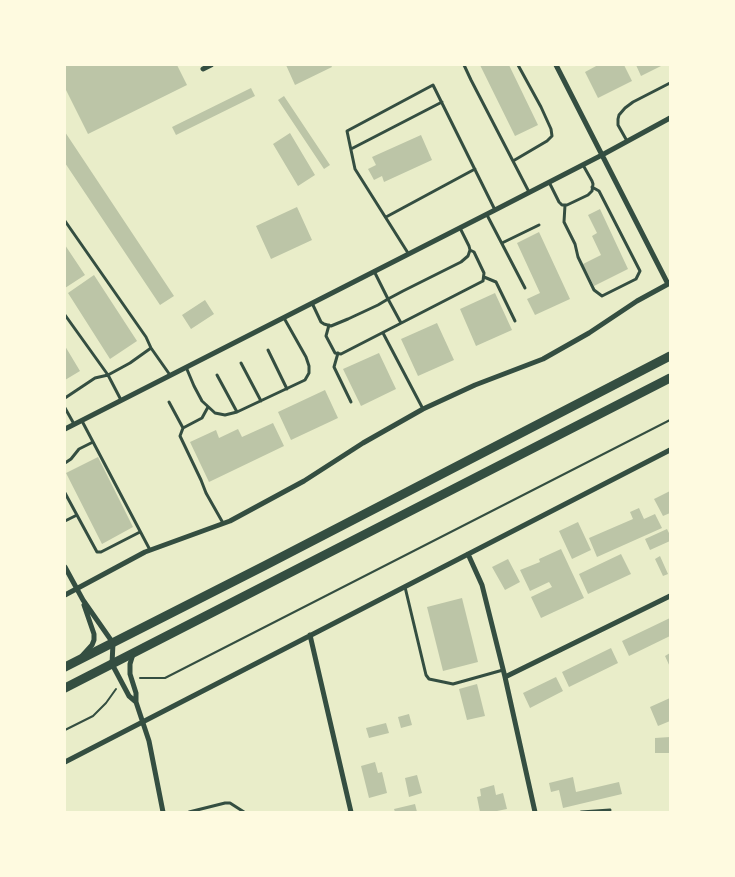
<!DOCTYPE html>
<style>
body{margin:0}
#map{position:relative;width:735px;height:877px;overflow:hidden;background:#e9edc9;font-family:Signika,sans-serif}
canvas{display:block}
.frame{position:absolute;inset:0;border:66px solid #fefae0;pointer-events:none}
</style>
<div id="map">
<canvas width="735" height="877"></canvas>
<div class="frame"></div>
</div>
<script>
const context = document.querySelector('canvas').getContext('2d');
context.lineJoin = 'round';
function fillPath(path, color) { context.fillStyle = color; context.fill(path, 'evenodd'); }
const shape = rows => new Path2D(rows.map(r => 'M' + r).join(''));
function strokePath(path, color, width, dash) { context.strokeStyle = color; context.lineWidth = width; context.lineCap = dash ? 'butt' : 'round'; context.setLineDash(dash || []); context.stroke(path); }
fillPath(shape([
 [65,65,177,65,187,85,88,134,65,88],
 [286,65,331,65,332,67,295,85],
 [480,65,509,65,538,125,515,136],
 [598,65,624,65,632,81,598,98,585,72],
 [636,65,663,65,641,76],
 [251,88,255,96,176,135,172,127],
 [284,96,330,165,324,169,278,100],
 [65,132,174,296,160,305,65,163],
 [290,133,315,175,298,186,273,144],
 [421,135,432,160,384,182,382,176,374,180,368,169,376,165,372,157],
 [297,207,312,240,271,259,256,226],
 [600,209,628,269,594,286,583,264,601,255,592,236,597,233,588,215],
 [539,232,570,299,535,315,527,299,540,293,517,243],
 [65,245,85,275,65,288],
 [94,275,137,341,110,359,68,293],
 [495,293,512,330,476,346,460,309],
 [205,300,214,314,191,329,182,315],
 [437,323,454,360,418,376,401,339],
 [65,346,80,371,65,380],
 [379,353,396,389,361,406,343,369],
 [325,390,338,418,291,440,278,412],
 [273,423,284,446,209,482,190,442,216,430,219,438,238,429,242,437],
 [98,457,133,527,102,544,66,473],
 [670,491,670,513,663,516,654,499],
 [639,508,644,519,655,514,662,528,597,557,589,538,633,519,630,512],
 [578,522,591,550,572,559,559,531],
 [667,529,670,535,670,541,650,550,645,539],
 [561,549,584,598,541,618,531,597,552,587,549,582,530,591,520,570,540,562,539,559],
 [621,554,631,574,588,594,579,574],
 [660,556,668,574,663,576,655,559],
 [508,559,520,582,505,590,492,567],
 [462,598,478,662,443,671,427,607],
 [670,618,670,636,629,656,622,641],
 [611,648,618,663,569,687,562,672],
 [670,653,670,667,665,656],
 [556,677,563,691,530,708,523,693],
 [477,684,485,716,467,720,459,689],
 [670,698,670,721,658,726,650,707],
 [409,714,412,725,401,728,398,717],
 [386,723,389,733,369,738,366,728],
 [670,737,670,753,655,753,655,738],
 [375,762,378,773,382,772,387,793,369,798,361,766],
 [417,775,422,793,409,797,405,778],
 [573,777,576,792,619,782,622,794,563,808,559,790,551,792,549,783],
 [494,785,496,795,503,793,507,809,492,812,480,812,477,797,481,796,480,789],
 [415,804,417,812,395,812,394,809]
]), '#bcc5a7');
strokePath(shape([
 [140,678,165,678,670,420],
 [65,730,93,716,106,703,116,689]
]), '#344e41', 2);
strokePath(shape([
 [464,65,471,80,529,192],
 [627,141,618,125,618,119,619,115,625,108,633,102,670,83],
 [351,149,442,102],
 [513,161,547,141,552,136,551,129,541,107,518,65],
 [549,182,559,202,562,205,567,205,588,195,592,191,593,184,592,181,583,165],
 [565,205,564,222,575,244,578,257,594,290,602,296,636,279,640,271,599,191,592,187],
 [487,215,525,288],
 [386,217,475,169],
 [65,221,146,337,151,348,170,375],
 [502,243,539,225],
 [408,253,355,169,347,131,433,85,495,210],
 [374,271,388,299,403,291,461,262,468,256,470,250,469,246,460,228],
 [484,277,496,282,515,321],
 [312,303,321,322,324,324,331,326,348,319,378,305,388,299,401,323],
 [65,315,108,375,121,400],
 [329,325,326,336,335,353,341,354,483,281,484,273,474,252,470,250],
 [383,333,423,409],
 [268,350,287,389],
 [338,353,334,367,351,402],
 [241,363,261,401],
 [186,367,194,386,202,401,215,413,225,415,237,412,305,380,309,373,309,366,306,357,284,318],
 [217,375,237,412],
 [65,398,95,378,108,375,130,363,151,348],
 [169,402,183,428],
 [208,407,202,418,183,428,180,436,201,480,206,493,223,523],
 [65,408,74,424],
 [82,421,150,550],
 [65,463,71,459,79,449,93,442],
 [65,493,97,552,101,552,140,532],
 [65,521,77,515],
 [405,587,426,675,429,679,453,684,503,670],
 [189,812,225,803,230,803,244,812],
 [581,812,610,810]
]), '#344e41', 3);
strokePath(shape([
 [556,65,668,284],
 [203,69,211,65],
 [65,429,495,210,602,155,670,118],
 [468,554,482,585,505,677,535,812],
 [65,567,83,600,113,643,112,664,129,696,136,702],
 [65,595,145,552,230,521,304,481,363,443,423,409,475,385,543,359,589,333,637,301,670,283],
 [310,635,351,812],
 [133,654,130,664,130,674,136,693,136,702,149,741,163,812],
 [82,656,92,645,94,640,94,634,84,605],
 [505,677,670,596],
 [65,762,670,450]
]), '#344e41', 5);
strokePath(shape([
 [65,667,264,566,670,356],
 [65,688,670,378]
]), '#344e41', 9);
</script>
